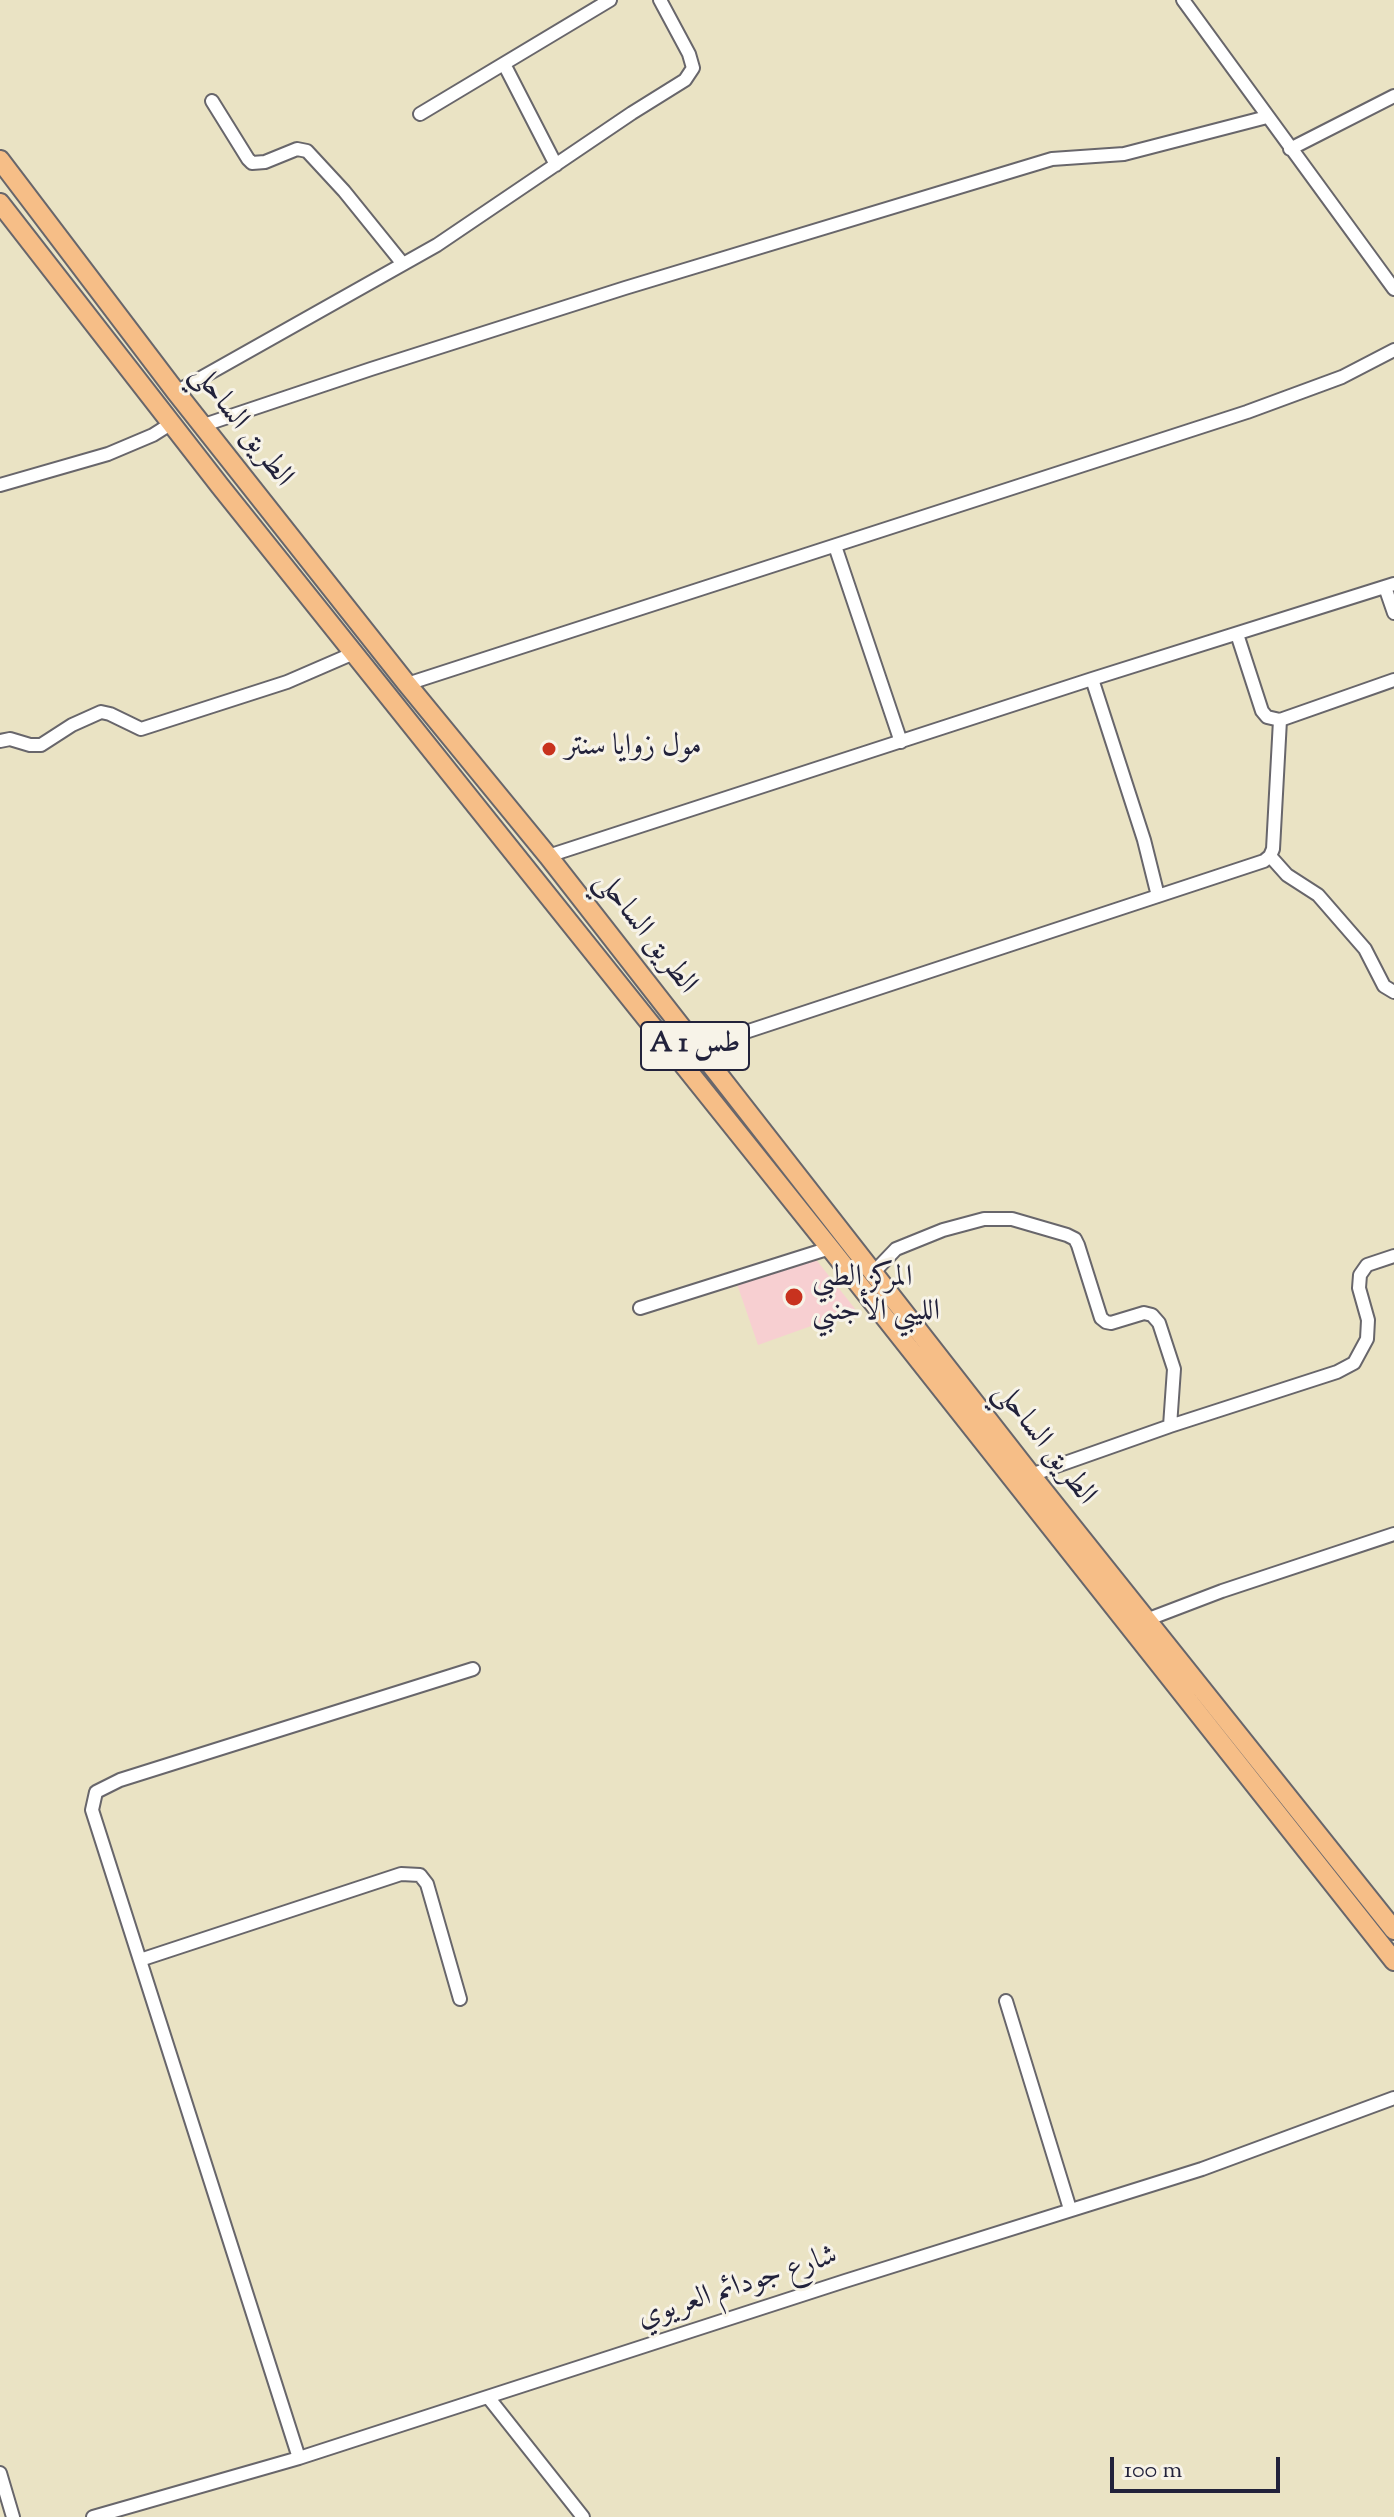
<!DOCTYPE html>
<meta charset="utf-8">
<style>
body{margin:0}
#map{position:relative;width:1394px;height:2517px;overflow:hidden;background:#eae3c4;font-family:"Sorts Mill Goudy",serif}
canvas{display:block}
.scale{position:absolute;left:1110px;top:2457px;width:170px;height:36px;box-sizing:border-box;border:4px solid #22223b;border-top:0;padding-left:10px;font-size:24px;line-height:28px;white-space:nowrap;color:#22223b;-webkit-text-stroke:6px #f7f3e8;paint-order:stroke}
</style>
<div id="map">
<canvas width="1394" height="2517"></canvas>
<div class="scale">100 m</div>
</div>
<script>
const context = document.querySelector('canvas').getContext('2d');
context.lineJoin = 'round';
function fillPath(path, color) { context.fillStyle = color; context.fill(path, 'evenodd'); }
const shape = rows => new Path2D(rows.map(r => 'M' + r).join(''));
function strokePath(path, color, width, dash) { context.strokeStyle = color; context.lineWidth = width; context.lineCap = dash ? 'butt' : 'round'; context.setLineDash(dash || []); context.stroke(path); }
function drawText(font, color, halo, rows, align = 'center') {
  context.font = font + ' "Sorts Mill Goudy",Amiri,serif'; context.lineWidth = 6; context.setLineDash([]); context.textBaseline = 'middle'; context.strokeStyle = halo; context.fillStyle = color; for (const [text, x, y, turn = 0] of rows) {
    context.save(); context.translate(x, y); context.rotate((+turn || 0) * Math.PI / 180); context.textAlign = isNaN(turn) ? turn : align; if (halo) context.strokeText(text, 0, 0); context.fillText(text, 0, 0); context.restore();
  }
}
fillPath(shape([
 [814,1257,856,1310,758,1345,737,1284]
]), '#f7cfd1');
const minor = shape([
 [1183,0,1394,289],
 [504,64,556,165],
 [212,101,248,159,252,163,265,162,297,149,307,151,344,191,403,264],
 [420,114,610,0],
 [1290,149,1394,96],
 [176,392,437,245,632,113,685,80,693,68,689,54,660,0],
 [204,425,371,369,625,288,1052,159,1124,154,1267,117],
 [0,485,108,454,153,435,172,423],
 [835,546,901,742],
 [1385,587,1394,613],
 [1237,634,1262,711,1267,717,1280,720,1394,680],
 [1092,679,1144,840,1158,896],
 [407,684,1247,412,1342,377,1394,350],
 [0,741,10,739,30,745,41,745,72,725,101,712,110,714,141,729,287,682,354,653],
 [548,856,1092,679,1394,584],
 [1270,856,1287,875,1318,895,1365,949,1384,986,1394,992],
 [697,1048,1264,861,1270,856,1273,849,1280,720],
 [873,1273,896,1249,943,1230,984,1219,1012,1219,1067,1235,1075,1239,1078,1245,1101,1318,1106,1322,1111,1323,1144,1313,1152,1315,1159,1323,1174,1369,1170,1426],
 [640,1308,830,1248],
 [1031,1475,1170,1426,1337,1372,1354,1363,1367,1339,1368,1320,1359,1288,1360,1275,1367,1265,1394,1256],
 [1146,1620,1222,1591,1394,1534],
 [140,1960,401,1874,420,1875,427,1884,460,1999],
 [1006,2001,1070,2209],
 [488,2397,583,2517],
 [299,2458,92,1810,96,1792,120,1780,473,1669],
 [0,2473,13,2517],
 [93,2517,299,2458,845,2281,1202,2169,1394,2098]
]);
const highway = shape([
 [0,160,176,392,407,684,548,856,1031,1475,1394,1930],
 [0,203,220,486,830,1248,1394,1961]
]);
strokePath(minor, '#68666b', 16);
strokePath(highway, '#68666b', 22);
strokePath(minor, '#fff', 12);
strokePath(highway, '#f6be87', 18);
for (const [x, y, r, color] of [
 [549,749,8,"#c8321e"],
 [794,1297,10,"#c8321e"]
]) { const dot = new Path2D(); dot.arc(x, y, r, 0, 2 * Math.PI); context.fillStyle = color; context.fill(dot); strokePath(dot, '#f7f3e8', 3); }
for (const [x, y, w] of [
 [695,1046,108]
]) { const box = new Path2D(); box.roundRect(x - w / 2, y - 24, w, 48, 6); context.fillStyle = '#f7f3e8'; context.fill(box); strokePath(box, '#22223b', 2); }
drawText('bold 28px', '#22223b', null, [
 ["A 1 طس",695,1046]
]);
drawText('30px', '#22223b', '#f7f3e8', [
 ["الطريق الساحلي",240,427,52],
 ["الطريق الساحلي",644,934,52],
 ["الطريق الساحلي",1043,1445,52],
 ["شارع جودائم العريوي",738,2289,-18]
]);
drawText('30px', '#22223b', '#f7f3e8', [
 ["مول زوايا سنتر",565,749],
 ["المركز الطبي",812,1280],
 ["الليبي الأجنبي",812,1314]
], 'left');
</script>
